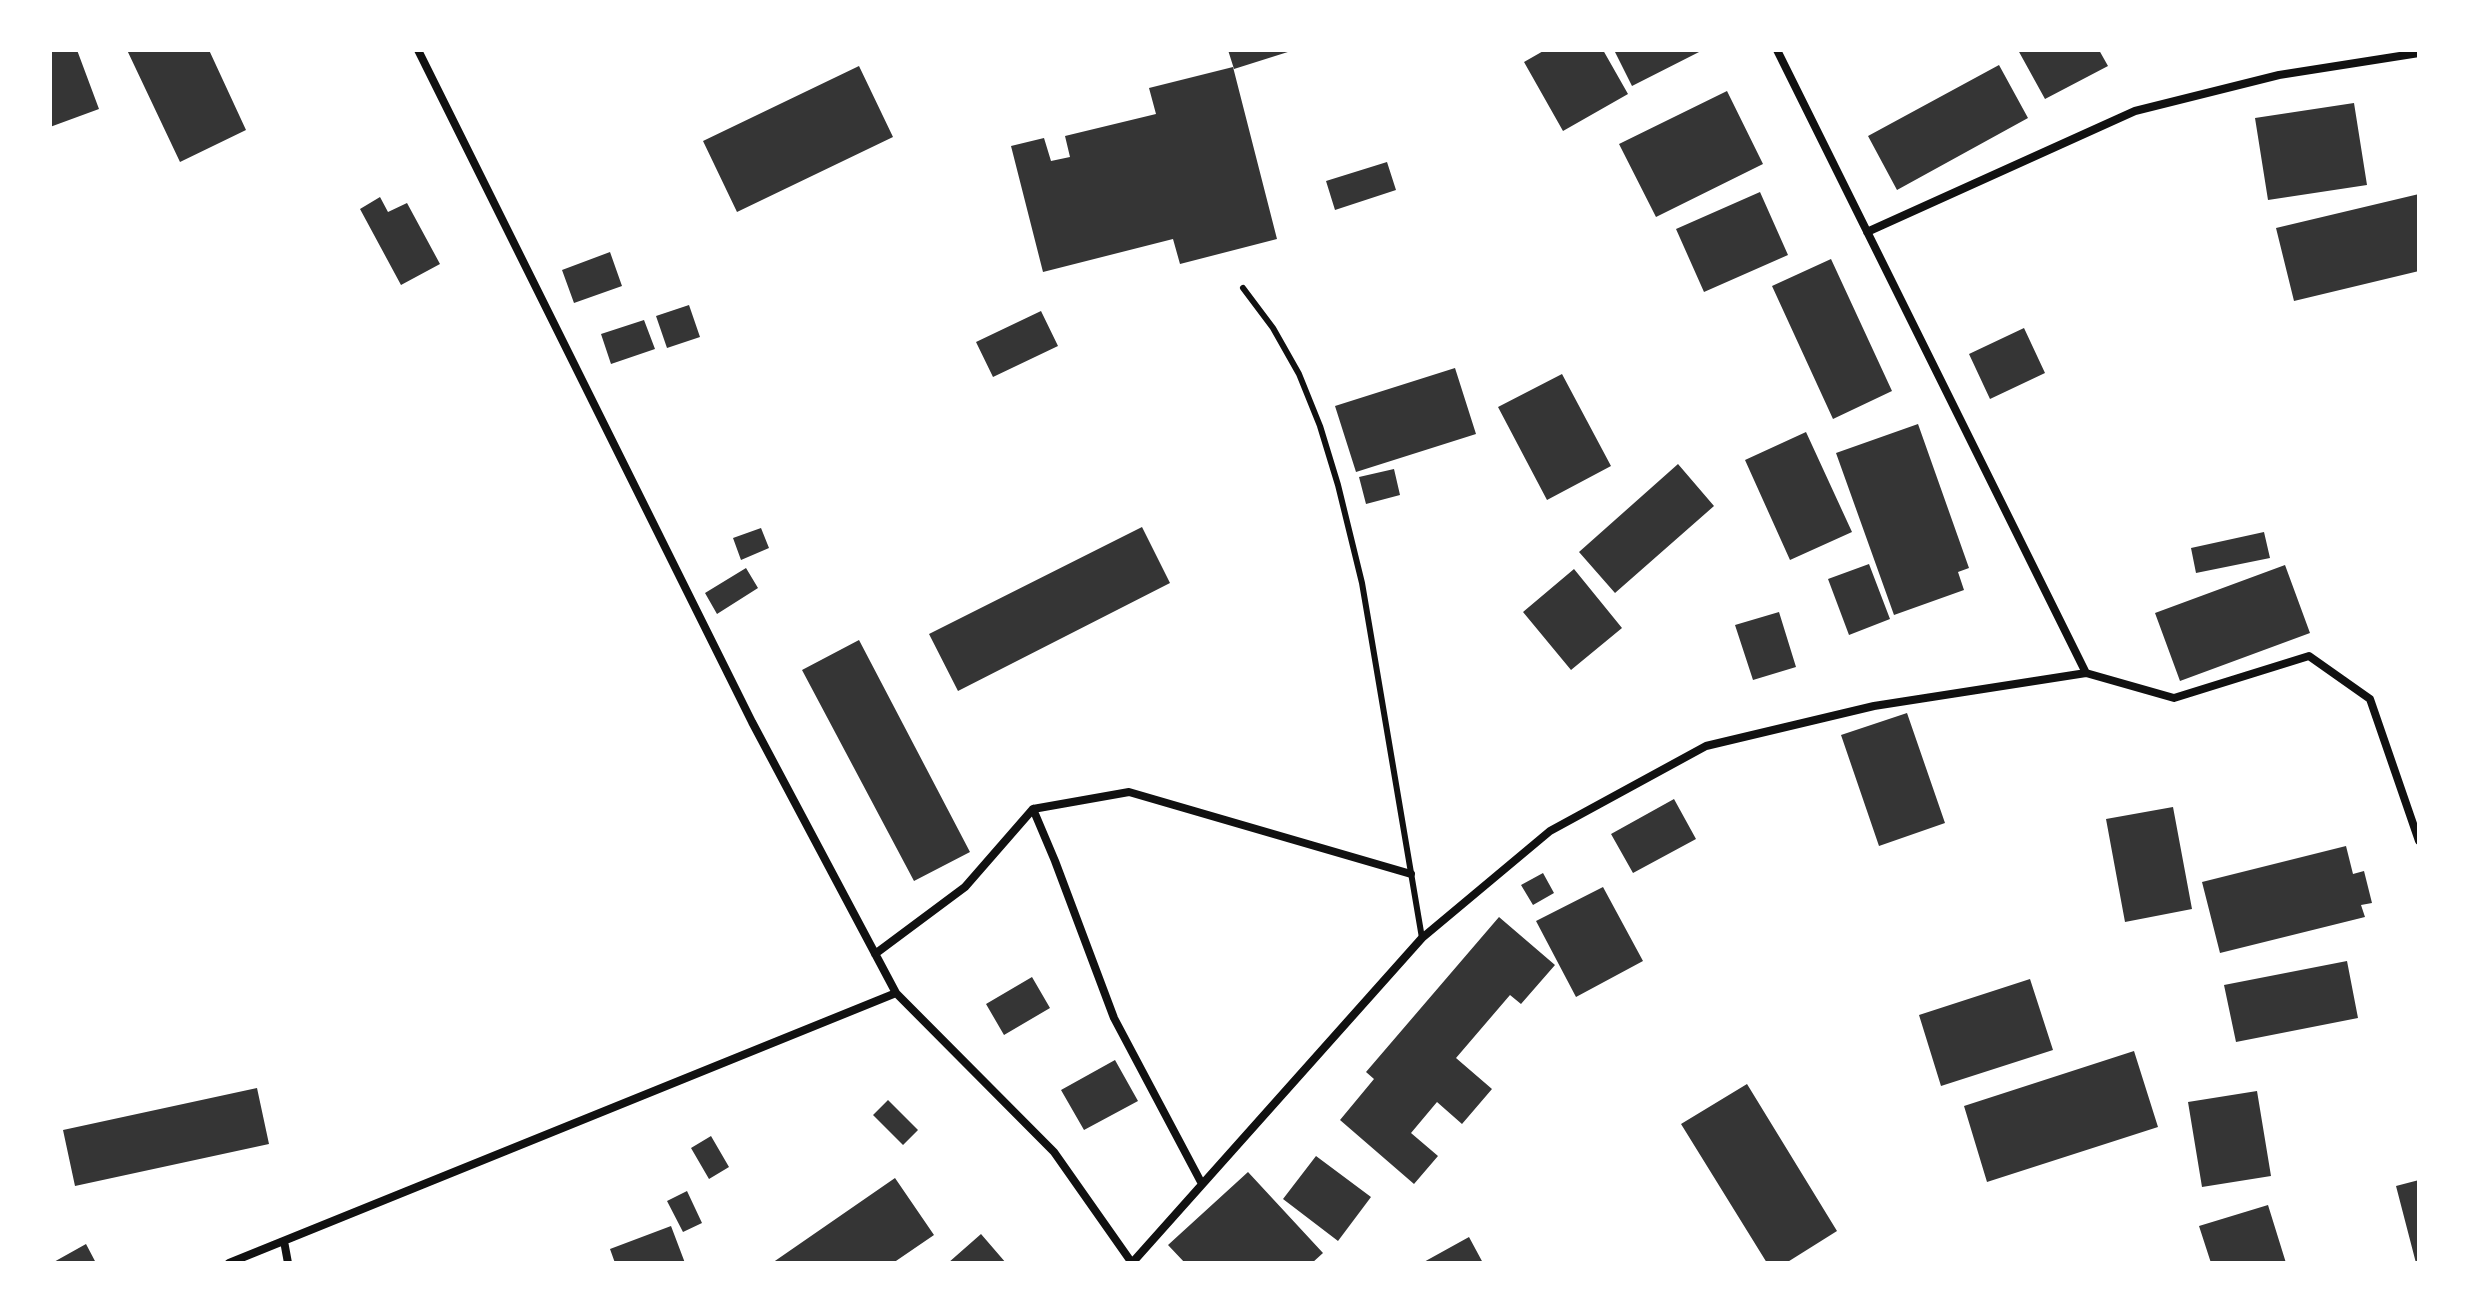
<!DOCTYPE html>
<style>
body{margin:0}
#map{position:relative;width:2469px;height:1313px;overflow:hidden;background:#fff;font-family:"Roboto Condensed",sans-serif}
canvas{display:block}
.frame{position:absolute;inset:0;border:52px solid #fff;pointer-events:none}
</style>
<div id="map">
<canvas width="2469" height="1313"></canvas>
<div class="frame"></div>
</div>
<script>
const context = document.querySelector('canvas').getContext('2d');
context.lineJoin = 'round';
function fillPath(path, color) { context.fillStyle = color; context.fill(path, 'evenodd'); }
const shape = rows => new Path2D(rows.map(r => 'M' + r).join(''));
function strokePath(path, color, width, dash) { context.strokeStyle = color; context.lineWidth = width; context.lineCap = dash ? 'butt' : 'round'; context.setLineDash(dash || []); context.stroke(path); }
fillPath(shape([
 [50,50,77,50,99,109,50,127],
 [127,50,209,50,246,130,180,162],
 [1228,50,1291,50,1291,51,1234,69],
 [1545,50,1603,50,1628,94,1563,131,1524,62],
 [1614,50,1703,50,1632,86],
 [2018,50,2099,50,2108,66,2045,99],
 [1999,65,2028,118,1897,190,1868,136],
 [859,66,893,137,737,212,703,141],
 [1233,67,1277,239,1180,264,1173,239,1043,272,1011,146,1044,138,1051,161,1070,157,1065,136,1156,114,1149,88],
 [1727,91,1763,164,1656,217,1619,144],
 [2354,103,2367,185,2268,200,2255,118],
 [1387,162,1396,190,1335,210,1326,181],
 [1760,192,1788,255,1704,292,1676,229],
 [2419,194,2419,271,2294,301,2276,228],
 [380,197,388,212,407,203,440,264,401,285,360,209],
 [610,252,622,286,574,303,562,270],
 [1831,259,1892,391,1833,419,1772,286],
 [689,305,700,337,667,348,656,316],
 [1041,311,1058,346,993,377,976,342],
 [644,320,655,349,611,364,601,334],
 [2024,328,2045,373,1990,399,1969,354],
 [1455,368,1476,434,1356,472,1335,406],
 [1562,374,1611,466,1547,500,1498,407],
 [1918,424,1969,568,1958,572,1964,590,1894,615,1836,453],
 [1806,432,1852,532,1790,560,1745,460],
 [1678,464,1714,506,1615,593,1579,552],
 [1394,469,1400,495,1366,504,1359,477],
 [1142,527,1170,583,958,691,929,634],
 [761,528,769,548,741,560,733,538],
 [2264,532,2270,558,2196,573,2191,548],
 [1869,564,1890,619,1849,635,1828,579],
 [2285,565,2310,633,2180,681,2155,613],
 [746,568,758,588,717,614,705,593],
 [1574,569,1622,628,1571,670,1523,612],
 [1779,612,1796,667,1753,680,1735,625],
 [859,640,970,852,914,881,802,670],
 [1907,713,1945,823,1879,846,1841,735],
 [1674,799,1696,839,1633,873,1611,834],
 [2173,807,2192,909,2125,922,2106,819],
 [2346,846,2353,874,2364,871,2372,903,2361,905,2365,917,2220,953,2202,882],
 [1543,873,1554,893,1533,905,1521,885],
 [1603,887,1643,961,1576,997,1536,921],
 [1499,917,1555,965,1521,1004,1510,995,1456,1058,1492,1089,1462,1124,1437,1102,1411,1133,1438,1156,1414,1184,1340,1120,1374,1079,1366,1072],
 [2347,961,2358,1018,2236,1042,2224,985],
 [1032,977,1050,1008,1004,1035,986,1004],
 [2030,979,2053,1050,1941,1086,1919,1015],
 [2134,1051,2158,1127,1987,1182,1964,1106],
 [1115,1060,1138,1101,1084,1130,1061,1090],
 [1747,1084,1837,1231,1786,1263,1767,1263,1681,1124],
 [257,1088,269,1144,75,1186,63,1130],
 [2257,1091,2271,1176,2202,1187,2188,1102],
 [888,1100,918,1130,903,1145,873,1115],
 [711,1136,729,1167,709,1179,691,1148],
 [1316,1156,1371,1197,1338,1241,1283,1199],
 [1248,1172,1323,1253,1312,1263,1185,1263,1168,1245],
 [895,1178,934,1235,893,1263,772,1263],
 [2419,1180,2419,1263,2416,1263,2396,1186],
 [687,1191,702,1223,683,1232,667,1201],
 [2268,1205,2286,1263,2211,1263,2199,1226],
 [671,1226,685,1263,615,1263,610,1249],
 [981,1234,1006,1263,948,1263],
 [1469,1237,1483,1263,1422,1263],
 [86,1244,96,1263,52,1263]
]), '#353535');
strokePath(shape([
 [1243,288,1273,328,1299,374,1320,426,1338,485,1362,583,1370,630,1422,938]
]), '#111', 6);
strokePath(shape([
 [418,50,752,722,896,993,1054,1152,1132,1263],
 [1777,50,2086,673],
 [1867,232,2135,111,2279,75,2419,53],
 [1033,809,1055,861,1114,1018,1202,1184],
 [875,954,965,887,1033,809,1129,792,1411,874],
 [284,1241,288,1263],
 [229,1263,896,993],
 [1132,1263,1422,938,1550,831,1706,746,1874,706,2086,673,2174,698,2309,656,2370,699,2419,841]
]), '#111', 8);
</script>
